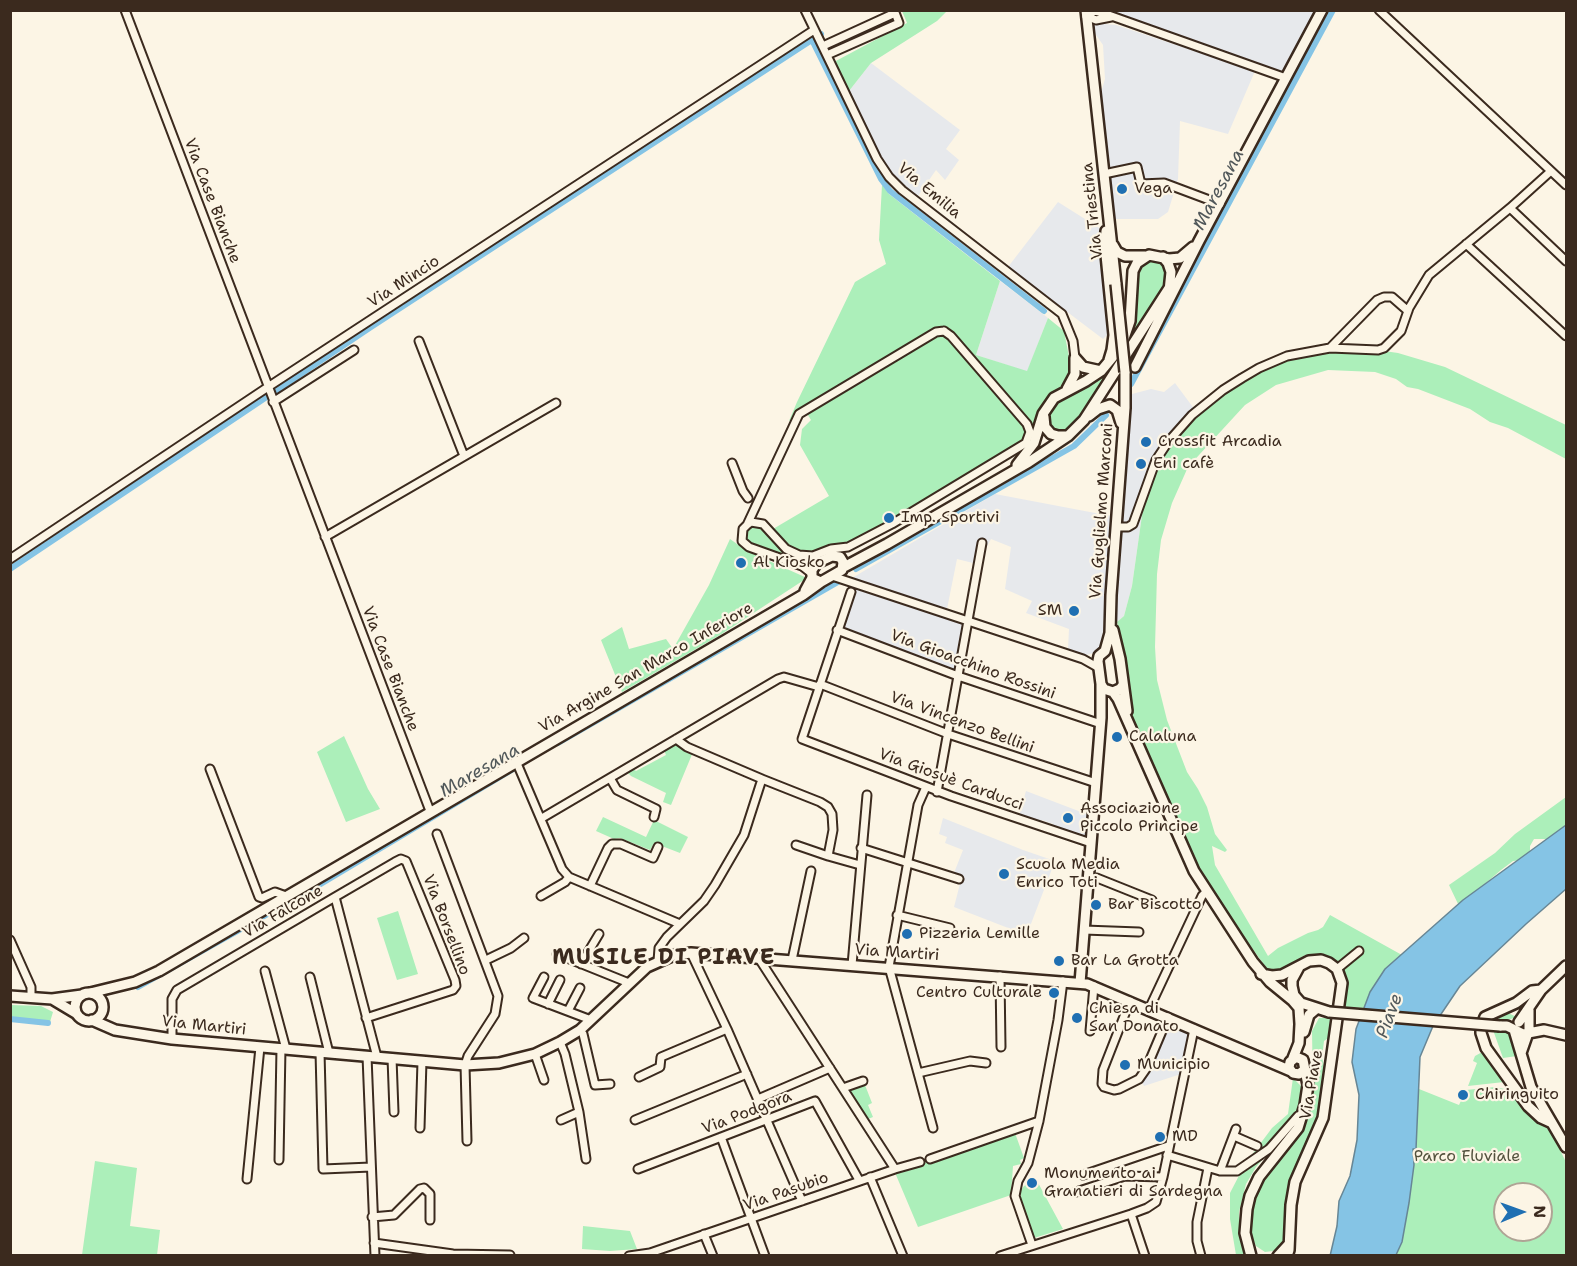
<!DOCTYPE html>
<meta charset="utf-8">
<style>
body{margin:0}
#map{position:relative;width:1577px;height:1266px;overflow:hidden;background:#fcf5e5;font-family:"Shantell Sans",sans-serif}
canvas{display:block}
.frame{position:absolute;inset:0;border:12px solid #3b2a1e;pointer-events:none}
.north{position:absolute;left:1493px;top:1182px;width:60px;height:60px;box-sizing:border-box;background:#fcf5e5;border:2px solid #afa495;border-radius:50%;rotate:89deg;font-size:16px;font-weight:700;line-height:24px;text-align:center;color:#3b2a1e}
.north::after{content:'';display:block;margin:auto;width:21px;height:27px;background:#1f6fb2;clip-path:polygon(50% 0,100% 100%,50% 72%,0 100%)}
</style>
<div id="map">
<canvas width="1577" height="1266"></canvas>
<div class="frame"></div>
<div class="north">N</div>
</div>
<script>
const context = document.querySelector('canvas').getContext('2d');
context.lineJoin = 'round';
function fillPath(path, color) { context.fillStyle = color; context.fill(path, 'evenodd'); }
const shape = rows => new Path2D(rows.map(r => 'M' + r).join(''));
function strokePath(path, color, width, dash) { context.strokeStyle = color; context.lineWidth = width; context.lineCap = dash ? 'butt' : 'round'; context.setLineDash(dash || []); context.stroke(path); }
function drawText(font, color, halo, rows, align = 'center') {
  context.font = font + ' "Shantell Sans",sans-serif'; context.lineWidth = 4.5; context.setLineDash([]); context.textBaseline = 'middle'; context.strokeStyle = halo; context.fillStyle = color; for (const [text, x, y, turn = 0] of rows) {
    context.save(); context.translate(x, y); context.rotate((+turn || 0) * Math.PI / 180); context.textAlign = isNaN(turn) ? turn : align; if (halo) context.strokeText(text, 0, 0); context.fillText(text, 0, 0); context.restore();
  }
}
fillPath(shape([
 [1092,11,1315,11,1282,72,1118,17,1093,15],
 [1093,23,1116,25,1255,71,1228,134,1180,121,1178,179,1168,212,1158,219,1115,219,1101,93,1105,79,1103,45,1094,32],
 [871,63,960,130,946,149,959,160,945,180,936,170,918,196,890,175,849,91],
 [1058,202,1104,231,1115,327,1103,339,1008,267],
 [1000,281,1048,318,1027,372,976,355],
 [1175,383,1195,410,1145,494,1132,586,1124,616,1117,622,1115,599,1132,394,1151,389,1164,392],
 [995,494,1111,516,1102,645,1094,653,1086,655,1068,649,1069,629,1026,613,1032,601,1005,589,1011,547,991,539,977,564,957,559,947,609,852,578],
 [857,587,965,622,956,676,842,632],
 [1026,791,1089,815,1086,836,1053,828,1053,824,1042,820,1040,823,1019,816],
 [943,818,1023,850,1055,861,1029,929,1021,933,954,907,962,876,954,873,963,850,945,843,947,837,939,834],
 [1168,1023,1189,1032,1181,1074,1144,1086,1142,1082]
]), '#e7e9ec');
fillPath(shape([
 [902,11,947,11,937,21,871,63,849,91,834,62,907,23],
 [816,33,817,35,273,389,273,387],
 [882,185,889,194,1000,281,976,355,1027,371,1048,318,1064,331,1070,362,1068,364,1068,377,1062,387,1047,399,1042,406,1036,429,1021,444,893,519,890,514,885,517,887,522,854,543,814,554,798,552,786,547,773,529,829,496,800,445,802,429,811,420,806,412,789,421,797,402,855,282,886,264,879,240],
 [1149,258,1165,263,1168,282,1112,370,1109,367,1118,358,1126,345,1137,267],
 [1356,347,1398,353,1445,367,1566,425,1566,459,1508,428,1490,422,1470,409,1418,389,1407,387,1396,379,1375,372,1328,370,1276,385,1245,405,1188,467,1172,503,1161,540,1157,574,1155,647,1157,680,1167,720,1187,772,1198,789,1207,807,1215,834,1227,850,1225,852,1212,846,1215,865,1268,956,1278,948,1308,933,1318,930,1323,927,1330,915,1402,955,1367,1007,1362,1008,1343,1007,1347,986,1344,972,1340,964,1329,957,1319,954,1305,955,1283,971,1270,973,1209,889,1190,858,1134,723,1127,692,1126,657,1117,622,1124,616,1132,586,1145,494,1162,447,1224,386,1294,353,1310,348],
 [1108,369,1112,372,1079,420,1068,430,1058,433,1051,429,1047,415,1052,404],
 [269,389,270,391,11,564,11,560],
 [749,525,761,526,780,549,791,557,764,550,747,542,745,533],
 [730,539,747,551,807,578,720,635,622,692,601,640,622,627,629,649,666,639,673,649,709,585],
 [344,736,368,789,380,809,346,822,317,752],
 [673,744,693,752,671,805,663,802,666,793,631,776,627,772,632,768,636,771,666,755,664,750],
 [1566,797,1566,824,1553,839,1534,839,1530,846,1530,852,1523,860,1513,861,1501,870,1459,906,1449,885,1495,853,1515,834],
 [603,817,646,837,654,820,688,837,680,853,654,843,650,850,620,838,614,839,596,831],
 [398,911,418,974,397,980,377,918],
 [11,1005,41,1006,53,1012,50,1022,47,1024,11,1021],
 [1508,1013,1517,1017,1504,1021,1500,1033,1509,1032,1517,1056,1503,1058,1493,1030,1499,1018],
 [1319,1018,1331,1018,1332,1024,1330,1037,1324,1041,1322,1058,1326,1072,1321,1109,1317,1124,1292,1173,1288,1185,1285,1245,1273,1251,1265,1252,1256,1246,1248,1226,1255,1188,1302,1127,1307,1117,1313,1093,1312,1031],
 [1484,1051,1505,1080,1504,1082,1468,1086,1477,1063,1473,1061,1475,1056],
 [1293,1078,1303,1088,1298,1113,1282,1137,1256,1167,1246,1184,1239,1212,1239,1227,1241,1242,1247,1255,1236,1255,1230,1219,1230,1193,1245,1164,1272,1128,1288,1114],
 [865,1085,872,1103,868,1105,873,1117,868,1119,850,1091,851,1089],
 [1495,1087,1509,1090,1517,1095,1531,1115,1548,1126,1566,1162,1566,1255,1396,1256,1402,1242,1414,1165,1413,1149,1416,1148,1416,1119,1419,1089,1459,1105,1466,1090],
 [1505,1194,1541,1194,1541,1230,1505,1230],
 [1015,1133,1024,1158,1020,1160,1021,1164,1013,1166,1011,1195,918,1227,896,1175,897,1172],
 [95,1161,137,1168,130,1226,160,1230,157,1255,82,1255],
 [1036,1179,1063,1229,1034,1238,1021,1199,1021,1190,1024,1186],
 [583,1226,630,1231,637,1249,610,1251,582,1249]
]), '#acefba');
const water = shape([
 [1566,825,1566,889,1526,924,1460,986,1433,1026,1420,1057,1416,1149,1413,1149,1414,1165,1409,1203,1402,1242,1396,1255,1330,1256,1337,1226,1339,1201,1350,1176,1357,1140,1359,1095,1352,1062,1356,1029,1370,992,1385,969,1463,900,1566,825]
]);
fillPath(water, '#85c4e5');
strokePath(water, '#678695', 1.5);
strokePath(shape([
 [812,40,881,179,890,191,1044,311],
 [1131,384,1333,10],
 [10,569,371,327,821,34],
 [856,569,1074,446,1106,415],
 [558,743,838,582],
 [138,987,314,888,520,765],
 [10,1019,48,1023]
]), '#85c4e5', 6);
const street = shape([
 [125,10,430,811],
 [805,10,877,159,889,177,902,190,1062,314,1073,341,1075,358],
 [1379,10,1566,185],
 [1086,16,1095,11,1103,13,1286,78],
 [1086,16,1096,20,1111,17],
 [823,46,895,13],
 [827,55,899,23,894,10],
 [1104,174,1137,167,1141,184,1164,183,1220,204],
 [1510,208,1566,261],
 [1466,244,1566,336],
 [944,331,951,336,1027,424,1030,432,1026,443,892,524,848,547,831,549,813,556,799,555,786,549,763,524,751,522,747,525,799,414,936,332,944,331],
 [419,341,464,456],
 [1330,348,1377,300,1384,297,1392,297,1408,311],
 [273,402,354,350],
 [732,463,743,491,748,498],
 [747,525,743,529,742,541,749,547,802,566,811,573],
 [1116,527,1128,527,1133,524,1156,460,1168,442,1192,415,1223,390,1242,378,1259,368,1287,356,1330,348,1378,350,1384,348,1401,331,1409,308,1429,275,1510,208,1551,171],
 [325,537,556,403],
 [10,559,268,387,814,30],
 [795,561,817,563],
 [832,576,1083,659,1099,668],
 [851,592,802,739,951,796,1091,843],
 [837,630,958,676,1101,724],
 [820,684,948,734,1096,783],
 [516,761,562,869,569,877,680,924],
 [210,769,259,897,262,898,275,892,286,896],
 [610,778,617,790,656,809,654,817],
 [762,779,820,802,828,807,832,814,833,830,828,856,860,865],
 [926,787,918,805,889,967,933,1128],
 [937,792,982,543],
 [542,818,778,679,784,677,819,687],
 [437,834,498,996,495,1014,468,1056,465,1065,467,1141],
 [796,845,828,856],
 [861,848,959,879],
 [1089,878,1097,878,1152,900],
 [590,886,608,848,612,844,621,844,653,858,658,847],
 [541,896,565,882,569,877],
 [335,897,395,862,401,859,406,861,455,980,456,986,453,990,366,1018],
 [897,915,950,928],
 [1084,930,1139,932],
 [10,940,31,987,31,997],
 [691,953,727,1029,802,1201],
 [557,954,629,983],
 [486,960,511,948,524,938],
 [792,960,811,871],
 [658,961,659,948,667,937,704,901,715,885,744,835,762,779,687,747,676,739],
 [581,964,599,934],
 [852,965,867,795],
 [1337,969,1359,951],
 [265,971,286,1049],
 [1000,976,1001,1047],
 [310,977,329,1053],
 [544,977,533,998,591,1020],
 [1130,1001,1103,1070,1102,1084,1104,1087,1114,1090,1119,1089,1139,1079,1146,1069,1168,1017],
 [548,1004,560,980],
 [1149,1009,1202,896,1206,892],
 [568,1011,580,988],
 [580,1030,583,1034,595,1085,610,1084],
 [1090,1031,1094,986],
 [172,1039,172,999,177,990,335,897,377,1057],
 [560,1042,565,1054,579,1112,561,1120],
 [320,1052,323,1169,371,1167],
 [535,1054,544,1080],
 [367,1056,375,1256],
 [392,1058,394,1112],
 [918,1073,970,1061,986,1063],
 [639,1077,660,1067,661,1057,727,1029],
 [843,1088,863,1081],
 [758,1099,830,1068],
 [579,1112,586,1159],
 [635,1120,747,1074],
 [420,1128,422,1061],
 [1234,1136,1257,1146],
 [721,1137,765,1256],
 [1167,1155,1220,1171,1237,1171,1269,1149,1298,1116],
 [930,1159,1039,1121],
 [279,1160,281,1048],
 [638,1169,815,1101,859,1180],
 [895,1169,920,1162],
 [1220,1171,1236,1129],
 [1083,1175,1168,1146],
 [870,1177,903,1256],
 [247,1179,260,1047],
 [1076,1192,1125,1176,1163,1177],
 [1131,1214,1145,1256],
 [372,1217,394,1215,420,1189,424,1188,430,1194,430,1220],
 [704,1234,713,1256],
 [374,1243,453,1254,510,1255],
 [1032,1245,1015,1196,1018,1181,1028,1163,1039,1121,1058,1020,1063,981],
 [629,1256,650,1253,895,1169,758,957],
 [1000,1256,1131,1214,1147,1208,1156,1202,1163,1177,1194,1029],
 [1201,1256,1197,1241,1197,1222,1208,1168]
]);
const secondary = shape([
 [1086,10,1116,284],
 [1106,231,1105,245,1114,335,1112,350,1109,360],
 [1113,245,1117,252,1125,256,1145,256],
 [1163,257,1168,263,1171,272,1169,291],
 [1075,358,1083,367,1101,371],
 [1135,367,1199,241,1322,10],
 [1067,389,1075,374,1075,358],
 [1089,416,1098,409,1110,405,1117,410,1121,423],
 [1044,417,1045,427,1051,434,1058,436,1068,436],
 [1017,465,1034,443,1043,414,1054,398,1086,381,1101,371,1121,347,1130,321,1133,271,1137,263,1149,255,1169,259,1180,258,1193,247],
 [844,567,887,544,1029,462,1068,436,1084,420,1171,285],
 [805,591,812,578,812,570,817,563,832,556,840,557,843,562,842,570,821,582,812,578],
 [1113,630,1120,659,1127,711],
 [1123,685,1120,689,1113,692,1104,689,1101,684,1098,661,1099,656,1105,651,1110,633,1111,595,1125,408,1125,372],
 [1113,692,1118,699,1194,871,1253,962,1270,982,1292,1000,1329,1012],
 [1299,967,1292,980,1292,986,1294,995,1301,1003],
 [1261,974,1272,976,1282,975,1309,961,1321,960,1329,963,1337,969,1342,983,1323,1118,1295,1182,1291,1205,1289,1250,1287,1256],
 [1080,983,1101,718,1101,684],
 [1541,990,1532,991,1516,1003,1485,1017,1481,1027,1481,1033,1486,1048,1528,1106,1541,1118,1552,1123],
 [90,993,135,982,159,971,803,595,821,582],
 '75 1007a14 14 0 1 1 28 0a14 14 0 1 1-28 0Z',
 [10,996,52,999,82,995],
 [52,999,77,1014],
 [92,1020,115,1030,172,1039,465,1065,499,1063,535,1054,560,1042,580,1030,647,967,674,955,691,953,1087,984,1291,1071],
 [1519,1022,1541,990,1566,966],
 [1500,1026,1507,1026,1523,1034,1544,1030,1566,1035],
 [1514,1030,1531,1087,1566,1147],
 [1304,1032,1309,1015,1316,1009],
 [1521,1053,1529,1030,1529,1010],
 [1293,1058,1299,1043,1300,1024,1299,1008,1293,1001],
 [1251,1256,1245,1233,1247,1209,1250,1196,1259,1177,1298,1128,1305,1105,1308,1085,1303,1060,1296,1057,1290,1062,1289,1068,1293,1073,1299,1074,1304,1070],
 [1278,1256,1289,1244]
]);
strokePath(street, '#3b2a1e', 11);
strokePath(secondary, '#3b2a1e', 14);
strokePath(street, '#fcf5e5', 7);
strokePath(secondary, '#fcf5e5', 9);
const secondaryBridge = shape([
 [1116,284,1125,372],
 [1329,1012,1500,1026]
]);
strokePath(secondaryBridge, '#3b2a1e', 14, []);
strokePath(secondaryBridge, '#fcf5e5', 9);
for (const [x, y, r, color] of [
 [1122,189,6,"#1f6fb2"],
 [1146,442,6,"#1f6fb2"],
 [1141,464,6,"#1f6fb2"],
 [889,518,6,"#1f6fb2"],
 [741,563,6,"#1f6fb2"],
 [1074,611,6,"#1f6fb2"],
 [1117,737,6,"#1f6fb2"],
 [1068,818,6,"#1f6fb2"],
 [1004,874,6,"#1f6fb2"],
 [1096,905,6,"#1f6fb2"],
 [907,934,6,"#1f6fb2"],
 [1059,961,6,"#1f6fb2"],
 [1054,993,6,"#1f6fb2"],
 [1077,1018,6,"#1f6fb2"],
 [1125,1065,6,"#1f6fb2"],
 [1463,1095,6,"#1f6fb2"],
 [1160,1137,6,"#1f6fb2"],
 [1032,1183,6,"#1f6fb2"]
]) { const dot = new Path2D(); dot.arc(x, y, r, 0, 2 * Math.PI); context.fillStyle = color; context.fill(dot); strokePath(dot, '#fcf5e5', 2); }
drawText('16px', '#3b2a1e', '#fcf5e5', [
 ["Vega",1134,189],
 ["Crossfit Arcadia",1158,442],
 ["Eni cafè",1153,464],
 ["Imp. Sportivi",901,518],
 ["Al Kiosko",753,563],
 ["SM",1062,611,"right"],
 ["Calaluna",1129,737],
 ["Associazione",1080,809],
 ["Piccolo Principe",1080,827],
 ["Scuola Media",1016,865],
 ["Enrico Toti",1016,883],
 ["Bar Biscotto",1108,905],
 ["Pizzeria Lemille",919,934],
 ["Bar La Grotta",1071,961],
 ["Centro Culturale",1042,993,"right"],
 ["Chiesa di",1089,1009],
 ["San Donato",1089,1027],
 ["Municipio",1137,1065],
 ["Chiringuito",1475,1095],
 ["MD",1172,1137],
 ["Monumento ai",1044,1174],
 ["Granatieri di Sardegna",1044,1192]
], 'left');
drawText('16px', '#3b2a1e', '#fcf5e5', [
 ["Via Emilia",929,191,40],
 ["Via Case Bianche",212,201,69],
 ["Via Triestina",1093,211,-96],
 ["Via Mincio",404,282,-33],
 ["Via Guglielmo Marconi",1102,511,-86],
 ["Via Gioacchino Rossini",973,665,20],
 ["Via Argine San Marco Inferiore",646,668,-30],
 ["Via Case Bianche",390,669,69],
 ["Via Vincenzo Bellini",962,723,20],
 ["Via Giosuè Carducci",951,780,20],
 ["Via Falcone",283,912,-30],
 ["Via Borsellino",446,925,69],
 ["Via Martiri",897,953,4],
 ["Via Martiri",204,1026,6],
 ["Via Piave",1312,1085,-80],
 ["Via Podgora",747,1113,-21],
 ["Via Pasubio",786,1192,-19]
]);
drawText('16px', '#52513d', '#fcf5e5', [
 ["Parco Fluviale",1467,1157]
]);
drawText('italic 18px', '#51585a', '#fcf5e5', [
 ["Maresana",1219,190,-62],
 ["Maresana",480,771,-30],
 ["Piave",1390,1016,-70]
]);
context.letterSpacing = '1.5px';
drawText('bold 22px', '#3b2a1e', '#fcf5e5', [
 ["MUSILE DI PIAVE",664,958]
]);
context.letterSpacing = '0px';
</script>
